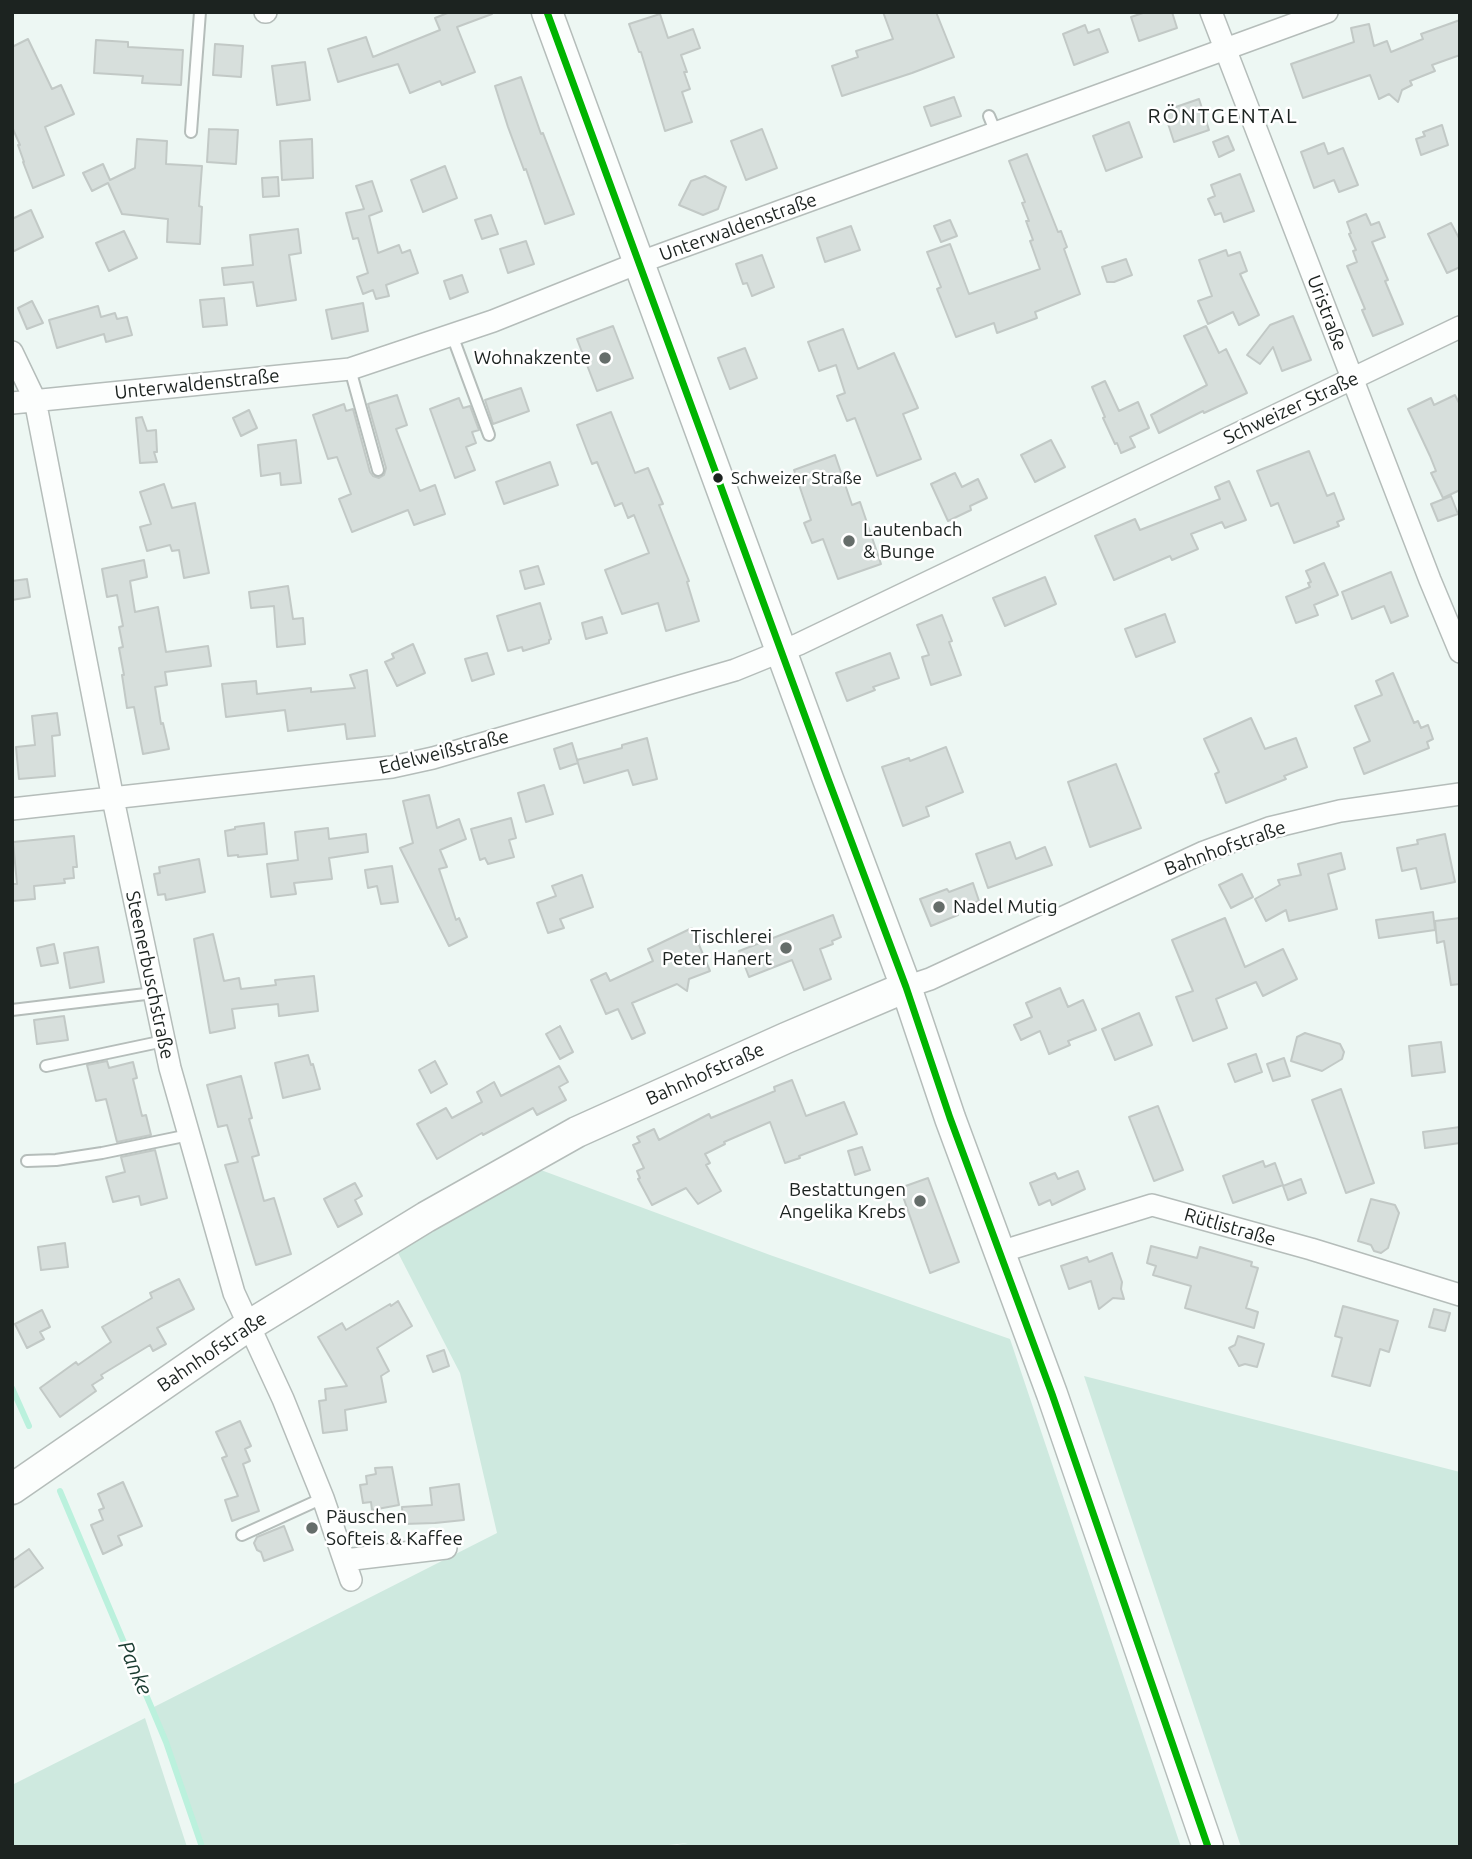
<!DOCTYPE html>
<meta charset="utf-8">
<style>
body{margin:0}
#map{position:relative;width:1472px;height:1859px;overflow:hidden;background:#edf7f3;font-family:Ubuntu,sans-serif}
canvas{display:block}
.frame{position:absolute;inset:0;border:14px solid #1c2320;pointer-events:none}
</style>
<div id="map">
<canvas width="1472" height="1859"></canvas>
<div class="frame"></div>
</div>
<script>
const context = document.querySelector('canvas').getContext('2d');
context.lineJoin = 'round';
function fillPath(path, color) { context.fillStyle = color; context.fill(path, 'evenodd'); }
const shape = rows => new Path2D(rows.map(r => 'M' + r).join(''));
function strokePath(path, color, width, dash) { context.strokeStyle = color; context.lineWidth = width; context.lineCap = dash ? 'butt' : 'round'; context.setLineDash(dash || []); context.stroke(path); }
function drawText(font, color, halo, rows, align = 'center') {
  context.font = font + ' Ubuntu,sans-serif'; context.lineWidth = 5; context.setLineDash([]); context.textBaseline = 'middle'; context.strokeStyle = halo; context.fillStyle = color; for (const [text, x, y, turn = 0] of rows) {
    context.save(); context.translate(x, y); context.rotate((+turn || 0) * Math.PI / 180); context.textAlign = isNaN(turn) ? turn : align; if (halo) context.strokeText(text, 0, 0); context.fillText(text, 0, 0); context.restore();
  }
}
fillPath(shape([
 [522,1163,770,1255,1010,1339,1181,1847,665,1847,688,1843,649,1847,201,1847,152,1708,497,1533,460,1373,394,1245],
 [1084,1376,1460,1472,1460,1847,1241,1847],
 [145,1718,187,1847,12,1847,12,1785]
]), '#cee9df');
strokePath(shape([
 [12,1388,29,1426],
 [60,1491,166,1742,202,1847]
]), '#bbf1dd', 6);
const building = shape([
 [450,12,492,12,492,14,457,27,475,72,442,85,440,81,410,93,398,64,338,82,328,49,366,37,373,57,440,30,435,18,450,12],
 [883,12,936,12,954,57,912,73,842,96,832,66,858,57,856,51,893,39,883,12],
 [1146,12,1172,12,1177,28,1139,41,1131,17,1146,12],
 [660,14,668,38,693,29,700,48,681,55,687,72,684,72,690,89,682,92,692,122,665,131,641,52,639,52,629,24,660,14],
 [1460,20,1460,55,1432,65,1435,71,1410,81,1412,85,1402,90,1398,102,1389,94,1379,99,1370,75,1303,98,1291,64,1354,42,1351,28,1369,24,1374,46,1387,41,1391,52,1423,39,1421,34,1460,20],
 [1085,25,1088,33,1099,29,1108,52,1074,65,1063,34,1085,25],
 [28,39,52,89,61,85,74,114,45,127,64,175,33,188,23,162,24,162,18,145,20,145,12,127,12,47,28,39],
 [96,40,128,42,128,47,183,50,181,85,142,83,143,76,94,73,96,40],
 [215,44,243,46,241,77,213,75,215,44],
 [305,62,310,100,277,105,272,66,305,62],
 [521,77,541,134,543,133,574,214,545,224,526,169,524,170,508,127,495,86,521,77],
 [954,97,961,116,931,126,924,107,954,97],
 [1199,99,1209,130,1174,142,1164,111,1199,99],
 [1129,122,1142,157,1106,171,1093,136,1129,122],
 [1442,125,1448,145,1421,155,1416,139,1425,136,1423,132,1442,125],
 [209,129,238,130,236,164,207,162,209,129],
 [762,129,777,168,746,180,731,141,762,129],
 [1228,136,1234,150,1219,157,1213,142,1228,136],
 [137,139,167,141,166,164,202,166,199,206,202,207,200,244,167,242,168,219,122,214,108,183,92,191,83,173,103,164,110,180,135,168,137,139],
 [312,139,313,178,282,180,280,141,312,139],
 [1324,143,1328,154,1343,148,1358,185,1339,192,1334,180,1314,188,1301,152,1324,143],
 [1027,154,1058,232,1061,231,1067,247,1064,249,1080,294,1035,312,1037,318,997,333,994,323,956,337,937,289,941,287,927,252,950,244,969,294,1040,269,1030,241,1033,240,1026,221,1029,221,1022,203,1025,202,1009,161,1027,154],
 [445,166,457,198,423,212,411,180,445,166],
 [1240,174,1254,211,1224,222,1221,213,1215,215,1208,199,1215,196,1211,185,1240,174],
 [705,176,726,187,718,209,703,215,679,205,691,181,705,176],
 [278,177,279,196,263,197,262,178,278,177],
 [372,181,382,211,369,216,378,253,399,245,402,253,410,250,418,273,386,285,389,296,376,299,373,290,363,294,357,277,368,273,358,238,353,239,346,213,364,209,356,186,372,181],
 [31,210,43,237,12,252,12,219,31,210],
 [1366,214,1371,225,1379,222,1385,237,1372,242,1388,280,1385,281,1403,324,1373,336,1362,310,1365,309,1347,266,1357,262,1353,251,1356,250,1349,234,1351,233,1347,222,1366,214],
 [491,215,498,234,482,239,475,220,491,215],
 [950,220,957,236,941,242,934,226,950,220],
 [1451,223,1460,240,1460,267,1447,273,1428,234,1451,223],
 [851,226,860,250,825,262,817,238,851,226],
 [298,229,301,253,289,255,296,300,257,306,253,282,224,285,222,268,253,265,250,235,298,229],
 [124,231,137,258,109,271,96,243,124,231],
 [526,241,534,264,508,273,500,249,526,241],
 [1226,250,1228,256,1240,252,1247,271,1240,274,1259,315,1239,325,1233,312,1208,324,1198,301,1212,296,1199,260,1226,250],
 [762,255,774,287,752,296,747,283,743,284,736,264,762,255],
 [1126,259,1132,275,1114,282,1107,282,1102,267,1126,259],
 [462,275,468,292,450,299,444,281,462,275],
 [224,298,227,325,203,327,200,300,224,298],
 [32,301,43,323,27,329,18,308,32,301],
 [363,303,368,331,332,339,326,310,363,303],
 [98,306,101,317,115,313,117,319,127,317,132,335,106,342,104,334,57,348,49,320,98,306],
 [1293,316,1311,360,1282,371,1273,347,1260,364,1247,355,1270,325,1293,316],
 [613,326,633,378,597,391,577,339,613,326],
 [1206,326,1219,353,1226,349,1247,393,1204,413,1203,411,1159,433,1151,415,1207,385,1184,336,1206,326],
 [843,329,858,369,894,353,918,408,903,414,921,459,877,476,855,418,847,421,837,396,845,393,836,365,819,371,808,342,843,329],
 [745,348,757,378,730,389,718,358,745,348],
 [1105,381,1119,411,1138,402,1149,428,1130,437,1135,447,1121,453,1117,443,1115,444,1103,418,1105,417,1092,387,1105,381],
 [521,388,529,411,493,424,485,400,521,388],
 [397,395,407,425,396,429,420,491,435,485,445,514,414,525,408,510,352,532,339,499,351,494,337,457,328,459,313,415,344,404,346,411,353,409,370,472,373,476,379,478,384,475,386,468,368,404,397,395],
 [1455,395,1460,405,1460,490,1443,498,1431,473,1436,471,1430,456,1408,409,1431,398,1434,405,1455,395],
 [459,398,463,408,470,406,479,430,472,432,476,443,466,447,475,470,455,478,430,409,459,398],
 [249,410,257,428,241,436,233,418,249,410],
 [611,412,635,473,648,468,663,504,659,505,689,581,687,582,699,621,666,631,658,603,622,614,605,570,649,553,634,515,628,518,622,503,615,506,597,462,592,464,577,425,611,412],
 [142,417,147,431,156,430,157,452,154,452,157,462,140,463,136,418,142,417],
 [296,440,301,483,281,485,280,473,261,476,258,445,296,440],
 [1051,440,1065,467,1035,482,1021,455,1051,440],
 [1309,451,1327,496,1334,493,1344,519,1337,522,1339,526,1294,543,1278,503,1271,506,1257,471,1309,451],
 [835,455,852,505,860,502,881,564,838,579,823,539,812,543,804,523,811,520,794,470,835,455],
 [550,462,558,485,504,504,496,482,550,462],
 [955,473,962,487,978,479,987,498,970,506,971,510,948,521,931,484,955,473],
 [1229,481,1246,520,1225,528,1222,522,1191,534,1198,549,1172,560,1170,556,1114,580,1095,536,1135,519,1140,530,1220,499,1215,487,1229,481],
 [164,484,172,508,195,503,209,573,184,578,179,550,172,551,170,545,147,551,140,527,151,524,140,492,164,484],
 [1451,496,1458,514,1438,521,1431,504,1451,496],
 [144,560,147,577,130,581,135,612,158,607,166,652,208,646,211,666,165,672,167,685,155,687,161,724,163,723,169,749,143,754,134,707,127,708,122,675,124,675,119,648,123,647,119,627,123,626,117,595,107,597,102,569,144,560],
 [1324,563,1338,595,1314,605,1318,615,1296,623,1286,597,1310,587,1308,583,1311,582,1306,571,1324,563],
 [538,566,544,584,525,589,520,571,538,566],
 [1391,572,1408,616,1391,623,1384,606,1352,619,1342,592,1391,572],
 [1045,577,1056,604,1005,626,993,598,1045,577],
 [27,579,30,597,12,600,12,581,27,579],
 [288,586,293,619,303,618,305,644,277,647,274,606,251,608,249,592,288,586],
 [540,603,551,639,549,640,549,643,523,651,522,647,508,651,497,616,540,603],
 [1165,614,1175,642,1136,657,1125,629,1165,614],
 [942,615,952,641,949,642,961,675,931,685,922,657,929,655,917,625,942,615],
 [602,617,607,633,586,639,582,623,602,617],
 [413,644,425,673,397,686,385,662,394,658,392,654,413,644],
 [487,653,494,674,472,681,465,659,487,653],
 [890,653,899,678,873,687,875,690,847,701,836,673,890,653],
 [367,670,375,736,347,739,345,724,288,731,285,710,226,717,222,684,256,681,257,694,311,688,311,692,355,688,350,675,367,670],
 [1393,673,1414,723,1418,721,1421,728,1428,725,1433,739,1427,742,1429,748,1364,774,1354,748,1370,741,1355,706,1382,695,1376,681,1393,673],
 [57,713,60,735,52,736,55,776,19,779,16,747,35,745,32,716,57,713],
 [1251,718,1265,749,1296,738,1307,767,1284,776,1286,779,1226,803,1215,774,1219,772,1204,739,1251,718],
 [647,738,657,779,633,785,628,770,584,783,577,760,622,748,622,745,647,738],
 [572,743,578,763,560,769,554,749,572,743],
 [946,747,963,792,926,807,929,816,903,826,882,767,909,758,910,761,946,747],
 [1116,764,1141,828,1090,847,1068,782,1116,764],
 [544,785,553,814,526,822,518,793,544,785],
 [429,795,437,828,459,819,466,839,440,850,447,867,439,869,456,920,459,918,467,937,449,946,400,848,413,843,403,801,429,795],
 [511,818,516,838,509,840,514,857,488,864,485,858,480,860,471,829,511,818],
 [264,823,267,854,238,857,238,855,228,856,225,831,235,829,235,827,264,823],
 [328,828,329,839,366,834,368,852,329,858,332,879,294,883,296,894,271,897,267,864,298,860,295,832,328,828],
 [1445,834,1455,882,1421,889,1416,868,1402,871,1397,848,1418,844,1417,840,1445,834],
 [74,836,77,867,73,867,74,878,64,879,65,883,34,886,35,899,12,901,12,884,17,884,13,842,74,836],
 [1010,842,1016,859,1045,847,1052,865,988,888,976,854,1010,842],
 [1341,853,1345,869,1328,874,1337,909,1289,921,1286,910,1266,921,1255,899,1280,885,1278,880,1301,875,1298,864,1341,853],
 [199,859,205,892,166,900,165,894,158,895,154,874,160,873,159,867,199,859],
 [392,866,398,902,381,904,377,886,368,888,365,870,392,866],
 [1242,874,1253,897,1231,908,1219,885,1242,874],
 [582,875,593,907,560,919,564,928,548,933,537,903,556,896,552,886,582,875],
 [973,883,979,901,956,910,958,915,931,926,920,899,947,889,949,892,973,883],
 [1433,912,1435,930,1379,938,1376,920,1433,912],
 [833,915,841,937,832,941,833,944,820,949,831,979,804,990,792,960,749,977,739,951,833,915],
 [1225,918,1245,967,1283,949,1297,979,1263,996,1256,982,1216,999,1227,1028,1193,1041,1176,997,1193,991,1172,940,1225,918],
 [1460,918,1460,984,1451,985,1444,941,1437,943,1435,921,1460,918],
 [692,928,710,971,689,979,687,991,677,984,632,1003,645,1033,632,1039,618,1009,606,1014,591,980,606,973,610,981,653,961,648,949,692,928],
 [213,934,224,981,239,978,241,989,276,985,275,980,314,976,318,1011,279,1016,278,1004,232,1009,235,1028,210,1033,194,939,213,934],
 [54,944,58,963,41,966,37,948,54,944],
 [98,947,104,982,70,988,64,953,98,947],
 [1060,988,1068,1007,1083,1000,1096,1030,1068,1041,1070,1045,1049,1054,1040,1031,1021,1040,1014,1025,1032,1017,1026,1003,1060,988],
 [1139,1013,1152,1045,1115,1060,1102,1029,1139,1013],
 [64,1016,68,1040,37,1044,34,1020,64,1016],
 [560,1026,573,1052,560,1059,546,1034,560,1026],
 [1305,1033,1340,1044,1344,1052,1342,1059,1322,1071,1291,1061,1297,1037,1305,1033],
 [1441,1042,1445,1072,1412,1076,1409,1046,1441,1042],
 [1256,1054,1262,1072,1235,1082,1228,1064,1256,1054],
 [308,1055,311,1065,313,1064,320,1089,283,1098,275,1063,308,1055],
 [1284,1058,1290,1076,1273,1081,1267,1064,1284,1058],
 [107,1061,109,1068,133,1062,137,1078,133,1079,142,1116,146,1115,151,1135,117,1142,106,1099,96,1101,87,1065,107,1061],
 [435,1061,447,1084,431,1093,419,1070,435,1061],
 [559,1066,568,1082,559,1087,566,1100,537,1115,533,1108,483,1135,482,1133,437,1159,417,1124,446,1108,452,1118,482,1102,477,1092,494,1082,501,1096,559,1066],
 [241,1076,252,1118,249,1119,259,1155,252,1157,264,1201,274,1198,291,1254,256,1265,225,1165,238,1162,227,1125,218,1127,207,1085,241,1076],
 [792,1080,806,1116,844,1102,857,1134,799,1156,800,1158,785,1163,770,1122,724,1142,725,1144,705,1154,710,1163,706,1165,721,1191,698,1204,686,1188,652,1205,638,1179,640,1178,637,1171,644,1168,633,1145,640,1142,637,1137,654,1129,659,1140,709,1114,711,1118,775,1091,774,1087,792,1080],
 [1341,1089,1374,1183,1346,1193,1312,1100,1341,1089],
 [1158,1106,1183,1170,1154,1181,1129,1117,1158,1106],
 [1460,1127,1460,1143,1425,1148,1423,1132,1460,1127],
 [862,1147,870,1170,855,1175,848,1151,862,1147],
 [155,1150,167,1198,141,1205,139,1196,113,1202,106,1177,125,1172,121,1157,155,1150],
 [1263,1161,1265,1167,1275,1163,1283,1185,1233,1203,1223,1176,1263,1161],
 [1078,1171,1085,1189,1052,1205,1050,1200,1039,1205,1030,1183,1055,1173,1058,1179,1078,1171],
 [928,1178,959,1262,930,1273,900,1188,928,1178],
 [1301,1179,1306,1193,1288,1200,1283,1186,1301,1179],
 [355,1183,362,1196,355,1200,362,1214,338,1227,324,1199,355,1183],
 [1371,1199,1395,1205,1399,1213,1388,1248,1381,1253,1374,1251,1371,1245,1358,1241,1371,1199],
 [65,1243,68,1267,41,1270,38,1247,65,1243],
 [1151,1246,1197,1258,1200,1247,1252,1262,1251,1266,1258,1268,1246,1308,1258,1312,1254,1328,1185,1308,1191,1286,1153,1275,1156,1266,1147,1263,1151,1246],
 [1112,1253,1122,1282,1121,1289,1124,1299,1113,1298,1099,1309,1091,1281,1069,1289,1061,1266,1087,1257,1089,1262,1112,1253],
 [179,1279,194,1309,157,1328,166,1344,153,1351,150,1345,101,1375,103,1378,92,1385,96,1391,60,1417,40,1388,76,1362,78,1365,111,1342,102,1327,152,1298,150,1293,179,1279],
 [398,1301,412,1326,377,1348,389,1371,381,1376,386,1402,345,1410,347,1430,323,1433,319,1401,326,1400,325,1389,347,1386,318,1337,342,1323,346,1330,390,1304,391,1306,398,1301],
 [1343,1306,1398,1321,1389,1352,1380,1349,1370,1386,1332,1376,1342,1338,1335,1336,1343,1306],
 [1434,1309,1450,1313,1445,1331,1429,1327,1434,1309],
 [42,1310,50,1327,40,1332,44,1339,27,1348,15,1324,42,1310],
 [1238,1336,1264,1344,1257,1367,1245,1364,1239,1366,1229,1348,1235,1345,1238,1336],
 [444,1350,449,1366,433,1372,427,1356,444,1350],
 [240,1421,251,1446,245,1449,250,1461,243,1464,259,1511,232,1521,225,1500,238,1496,222,1458,227,1456,216,1432,240,1421],
 [392,1467,399,1505,372,1510,371,1502,363,1503,360,1485,367,1484,366,1476,376,1474,375,1468,392,1467],
 [123,1482,142,1526,118,1536,122,1545,103,1554,91,1525,103,1520,99,1510,104,1508,98,1494,123,1482],
 [459,1484,464,1520,435,1523,403,1524,402,1507,432,1505,430,1488,459,1484],
 [284,1526,293,1550,264,1561,261,1552,257,1550,254,1543,257,1537,284,1526],
 [29,1549,43,1568,12,1589,12,1561,29,1549]
]);
fillPath(building, '#d7dfdc');
strokePath(building, '#c2c9c6', 2);
const lane = shape([
 [989,116,996,133],
 [191,132,200,12],
 [452,335,489,435],
 [350,369,378,470],
 [12,1010,154,993],
 [46,1066,164,1041],
 [27,1161,56,1160,102,1153,189,1135],
 [242,1535,323,1498]
]);
const street = shape([
 [265,12,266,12],
 [1211,12,1430,580,1460,652],
 [12,352,35,400,113,799,170,1068,234,1293,283,1399,323,1498,351,1580],
 [12,403,350,369,493,321,638,263,1327,12],
 [12,809,392,767,433,758,735,670,799,644,1460,327],
 [906,987,930,979,1204,852,1269,828,1340,811,1460,794],
 [1000,1252,1152,1205,1311,1249,1460,1295],
 [345,1560,446,1548]
]);
const secondary = shape([
 [547,12,828,779,906,987,950,1118,1052,1394,1208,1847],
 [12,1489,248,1326,426,1217,577,1132,786,1038,906,987]
]);
strokePath(lane, '#b5bdba', 14);
strokePath(street, '#b5bdba', 24);
strokePath(secondary, '#b5bdba', 33);
strokePath(lane, '#fcfefd', 10);
strokePath(street, '#fcfefd', 21);
strokePath(secondary, '#fcfefd', 30);
strokePath(shape([
 [547,12,828,779,906,987,950,1118,1052,1394,1208,1847]
]), '#00b400', 7);
for (const [x, y, r, color] of [
 [605,358,7,"#656d6a"],
 [718,478,6,"#1c2320"],
 [849,541,7,"#656d6a"],
 [939,907,7,"#656d6a"],
 [786,948,7,"#656d6a"],
 [920,1201,7,"#656d6a"],
 [312,1528,7,"#656d6a"]
]) { const dot = new Path2D(); dot.arc(x, y, r, 0, 2 * Math.PI); context.fillStyle = color; context.fill(dot); strokePath(dot, '#fff', 2.5); }
drawText('17px', '#1c2320', '#fff', [
 ["Schweizer Straße",731,478]
], 'left');
drawText('19px', '#1c2320', '#fff', [
 ["Unterwaldenstraße",738,227,-20],
 ["Uristraße",1327,313,69],
 ["Unterwaldenstraße",197,384,-6],
 ["Schweizer Straße",1291,408,-25],
 ["Edelweißstraße",444,752,-14],
 ["Bahnhofstraße",1225,848,-20],
 ["Steenerbuschstraße",150,975,78],
 ["Bahnhofstraße",705,1074,-24],
 ["Rütlistraße",1230,1227,16],
 ["Bahnhofstraße",212,1352,-34]
]);
drawText('19px', '#1c2320', '#fff', [
 ["Wohnakzente",591,358],
 ["Lautenbach",863,530,"left"],
 ["& Bunge",863,552,"left"],
 ["Nadel Mutig",953,907,"left"],
 ["Tischlerei",772,937],
 ["Peter Hanert",772,959],
 ["Bestattungen",906,1190],
 ["Angelika Krebs",906,1212],
 ["Päuschen",326,1517,"left"],
 ["Softeis & Kaffee",326,1539,"left"]
], 'right');
context.letterSpacing = '2px';
drawText('21px', '#1c2320', '#fff', [
 ["RÖNTGENTAL",1223,116]
]);
context.letterSpacing = '0px';
drawText('italic 21px', '#193b30', '#fff', [
 ["Panke",135,1668,67]
]);
</script>
